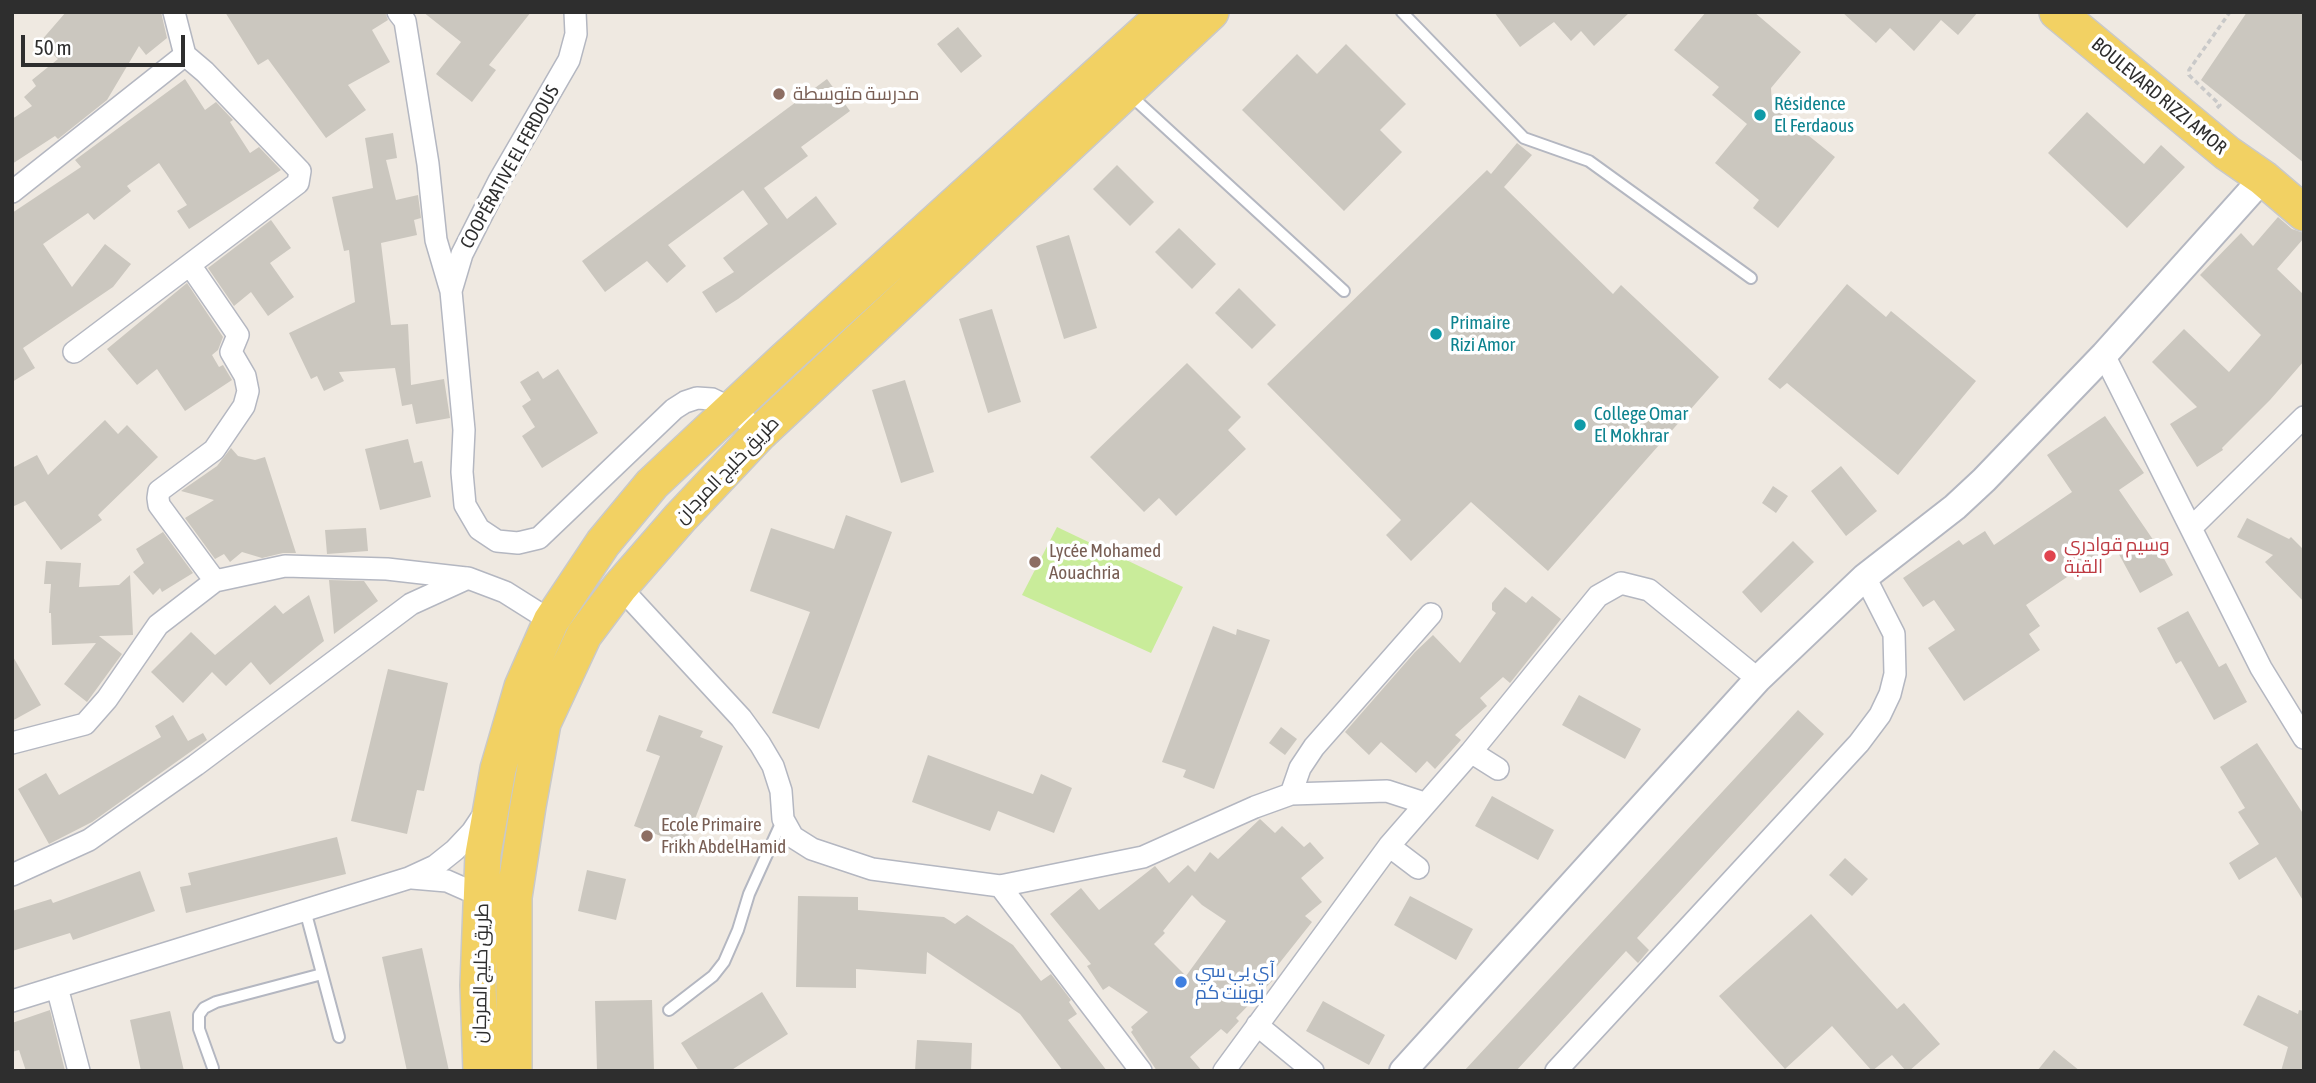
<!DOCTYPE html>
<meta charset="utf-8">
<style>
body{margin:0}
#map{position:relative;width:2316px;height:1083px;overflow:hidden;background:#efe9e1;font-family:"Asap Condensed",sans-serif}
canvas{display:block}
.frame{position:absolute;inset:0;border:14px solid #2e2e2e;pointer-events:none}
.scale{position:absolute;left:21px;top:35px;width:164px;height:32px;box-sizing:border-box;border:4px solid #2e2e2e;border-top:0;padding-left:9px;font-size:21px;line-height:24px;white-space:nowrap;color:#2e2e2e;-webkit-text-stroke:5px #fff;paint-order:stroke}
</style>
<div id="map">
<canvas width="2316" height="1083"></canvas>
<div class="frame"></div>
<div class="scale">50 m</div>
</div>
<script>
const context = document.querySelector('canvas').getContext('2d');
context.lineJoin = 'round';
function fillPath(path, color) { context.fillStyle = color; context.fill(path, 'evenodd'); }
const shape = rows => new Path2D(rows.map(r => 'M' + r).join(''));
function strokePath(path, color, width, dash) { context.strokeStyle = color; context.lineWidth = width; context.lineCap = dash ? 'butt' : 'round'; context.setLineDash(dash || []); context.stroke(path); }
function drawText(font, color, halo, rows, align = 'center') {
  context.font = font + ' "Asap Condensed",Cairo,sans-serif'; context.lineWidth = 7; context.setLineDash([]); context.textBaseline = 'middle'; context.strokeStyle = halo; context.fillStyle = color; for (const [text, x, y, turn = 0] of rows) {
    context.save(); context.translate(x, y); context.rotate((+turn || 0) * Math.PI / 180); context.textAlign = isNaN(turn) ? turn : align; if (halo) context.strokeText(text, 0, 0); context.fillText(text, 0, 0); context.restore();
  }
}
fillPath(shape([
 [1057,527,1183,587,1151,653,1022,595]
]), '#c9ec9a');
fillPath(shape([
 [66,12,161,12,167,38,146,55,139,46,107,100,58,139,55,136,12,164,12,119,32,106,24,97,36,86,32,80,58,59,40,42],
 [225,12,385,12,388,20,372,30,390,62,348,85,366,110,326,138,268,59,258,65],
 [423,12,531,12,489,65,496,70,472,102,436,74,461,42],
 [1494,12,1630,12,1594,46,1581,31,1571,41,1554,22,1520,47],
 [1706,12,1754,12,1801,52,1771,88,1772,106,1835,157,1778,228,1753,208,1759,200,1715,163,1747,124,1712,95,1719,87,1674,50],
 [1842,12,1978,12,1958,35,1941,20,1914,51,1890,28,1876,43],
 [2247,12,2304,12,2304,163,2201,80],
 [958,27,982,56,961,73,937,44],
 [1346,44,1406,104,1380,130,1402,152,1344,211,1242,110,1297,54,1317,74],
 [185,79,205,110,216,102,233,120,230,122,250,153,259,147,281,170,189,229,177,211,187,205,159,163,127,186,131,191,94,220,88,213,43,244,72,287,105,244,131,264,113,287,23,348,35,368,12,382,12,213,81,167,75,160],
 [827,79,850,111,801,147,808,156,764,188,787,219,816,196,837,224,738,299,716,313,702,292,734,272,723,258,768,224,743,190,668,245,686,266,667,283,647,261,605,292,582,261],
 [2087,112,2144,164,2161,145,2185,167,2127,228,2048,153],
 [393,133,397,158,386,160,396,200,418,195,421,218,414,220,417,235,381,243,391,325,408,324,411,385,444,379,450,418,416,424,412,404,402,406,395,368,339,372,344,381,324,391,317,376,311,379,289,333,355,302,349,250,344,251,332,197,373,188,365,138],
 [1517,143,1532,155,1504,187,1613,294,1621,285,1719,377,1548,571,1471,502,1411,561,1386,535,1401,520,1267,384,1487,170,1491,174],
 [1117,165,1154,202,1130,226,1093,189],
 [2278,217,2292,229,2304,233,2304,238,2277,269,2304,295,2304,361,2270,400,2222,448,2223,450,2197,467,2170,424,2197,407,2152,362,2184,329,2229,372,2261,335,2200,275,2241,233,2253,246],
 [271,220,291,248,270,263,294,297,268,316,251,292,234,306,208,268],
 [1179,228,1216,264,1192,289,1155,252],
 [1069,235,1097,328,1064,339,1036,246],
 [187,283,223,337,218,350,212,355,219,367,223,365,232,380,185,411,157,369,137,385,107,349],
 [1847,284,1886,317,1891,311,1976,381,1898,475,1787,383,1780,389,1768,379],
 [1239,288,1276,325,1252,349,1215,313],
 [992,309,1021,402,988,413,959,319],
 [1187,363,1241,417,1228,430,1246,449,1176,516,1159,498,1144,512,1090,457],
 [558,369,598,433,542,468,522,436,535,427,522,406,531,400,520,382,538,371,543,379],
 [905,380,934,472,901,483,872,390],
 [2105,416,2144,473,2119,490,2156,544,2173,575,2140,593,2114,545,2026,605,2040,626,2029,634,2040,650,1964,701,1928,648,1955,630,1934,600,1923,607,1903,578,1959,540,1963,545,1985,531,1994,545,2072,492,2047,455],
 [105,420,118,434,127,425,158,457,98,515,102,520,61,550,25,501,12,507,12,468,37,455,48,475],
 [408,439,414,463,422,461,431,497,380,510,365,449],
 [231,448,238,456,255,460,265,457,296,553,283,553,262,558,242,552,230,562,224,554,215,559,185,518,214,500,181,491,217,466],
 [1841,466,1877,511,1846,536,1811,491],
 [1773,486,1788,496,1776,513,1762,503],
 [846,515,892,532,819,729,772,713,810,612,750,591,771,528,834,549],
 [2247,518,2289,539,2291,537,2304,550,2304,602,2265,562,2273,555,2237,537],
 [366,528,368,551,327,554,325,530],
 [163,532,193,573,162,592,160,588,153,595,133,572,144,563,136,549],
 [1793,541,1814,562,1761,613,1742,592],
 [46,561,81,563,79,587,119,585,130,575,133,635,99,636,122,654,87,702,64,684,96,643,52,645,51,613,49,613,51,584,44,584],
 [329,580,364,581,378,601,334,634],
 [1505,587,1526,603,1532,596,1561,619,1510,683,1503,677,1480,698,1487,706,1455,735,1461,740,1435,769,1427,761,1416,773,1381,742,1369,755,1345,732,1415,652,1433,635,1460,663,1496,613,1492,610,1492,603],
 [309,595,324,641,270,685,251,662,226,686,212,672,183,703,151,672,191,632,215,655,275,605,283,614],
 [2188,611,2219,667,2226,663,2247,702,2214,720,2181,661,2176,664,2157,628],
 [1213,626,1236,635,1237,629,1270,640,1214,789,1183,777,1186,770,1162,762],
 [12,655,41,705,12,721],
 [388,669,448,683,424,791,417,790,407,834,351,821],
 [1579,695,1641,729,1625,759,1562,725],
 [1798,710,1824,734,1637,938,1649,950,1638,963,1626,951,1516,1071,1464,1071],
 [173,715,188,741,203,733,207,740,92,822,49,844,18,789,46,773,59,795,161,737,155,726],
 [659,715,703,731,700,737,723,746,685,845,634,826,660,756,646,751],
 [1281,727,1297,739,1285,755,1269,743],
 [2257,743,2304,815,2304,902,2276,857,2239,880,2229,863,2259,844,2238,812,2245,808,2220,767],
 [928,755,1033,794,1041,774,1072,788,1054,833,998,811,990,831,912,802],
 [1492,796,1554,830,1538,860,1475,826],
 [1260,819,1275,833,1282,826,1304,847,1310,842,1324,858,1301,878,1322,902,1305,916,1312,922,1270,975,1274,979,1236,1018,1239,1021,1227,1034,1221,1029,1190,1057,1202,1071,1157,1071,1131,1032,1133,1030,1131,1027,1148,1012,1109,986,1103,990,1087,966,1091,964,1050,914,1081,888,1099,910,1155,866,1169,883,1188,865,1195,872,1210,852,1218,859],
 [1192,895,1202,905,1226,921,1186,976,1154,944,1165,933,1163,931],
 [337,837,346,874,186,913,180,887,191,885,188,873],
 [1845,858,1868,879,1852,896,1829,875],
 [587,870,626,879,616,920,578,911],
 [140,871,155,911,73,940,70,933,12,951,12,911,51,899,53,903],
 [798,896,858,897,858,910,944,917,955,924,967,915,1013,945,1041,981,1051,974,1071,1000,1069,1002,1077,1014,1068,1020,1107,1071,1063,1071,1020,1014,927,952,926,974,856,969,856,988,796,987],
 [1410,896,1473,929,1456,960,1394,925],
 [1811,914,1897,1009,1904,1003,1940,1044,1909,1071,1906,1071,1892,1055,1872,1071,1832,1026,1785,1069,1719,996],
 [422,948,449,1071,407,1071,382,957],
 [762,992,788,1034,730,1071,699,1071,681,1043],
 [2258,995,2298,1014,2299,1010,2304,1011,2304,1071,2281,1071,2288,1047,2243,1025],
 [652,1000,654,1071,597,1071,595,1001],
 [1323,1001,1385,1035,1369,1065,1306,1031],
 [50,1010,65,1071,26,1071,19,1050,12,1052,12,1023],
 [170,1011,184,1071,141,1071,130,1020],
 [917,1040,972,1043,971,1071,915,1071],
 [2054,1050,2080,1071,2037,1071]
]), '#cbc7bf');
const service = shape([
 [1402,12,1524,138,1589,161,1751,278],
 [1129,94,1344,291],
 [305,910,339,1037],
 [669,1010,713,976,724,962,738,930,749,894,783,819],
 [213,1068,199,1029,199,1015,204,1008,216,1002,322,974]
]);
const minor = shape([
 [398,12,405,21,428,164,436,240,451,291,464,430,462,472,465,505,479,529,497,541,518,543,539,538,674,409,685,402,697,398,712,399,733,409,760,433],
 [12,192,185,55],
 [190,265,238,335,231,352,245,376,248,391,244,406,214,450,159,491,158,498,159,505,215,581],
 [451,291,462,254,499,181,569,60,576,34,575,12],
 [74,352,298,183,300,171,205,72,185,55,174,12],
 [2104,355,2261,668,2304,738],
 [2192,527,2304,417],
 [620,587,741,718,760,744,773,766,781,791,783,819,793,837,812,849,872,869,1000,886,1143,857,1255,807,1291,794,1387,791,1424,803],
 [12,743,85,724,107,699,158,625,215,581,285,566,387,569,466,578],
 [1471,752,1498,769],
 [1291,794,1300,768,1314,747,1431,614],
 [1389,846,1418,868],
 [12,875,89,840,196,765,411,604,468,578,505,592,551,621],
 [412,878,447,881,481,896],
 [1000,886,1141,1071],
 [57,987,79,1071],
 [12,1001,409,878,435,866,455,850,472,832,484,814],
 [1257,1025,1313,1071],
 [1224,1071,1389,846,1471,752,1598,596,1621,583,1649,590,1758,679],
 [1556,1071,1859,743,1880,715,1890,694,1895,674,1894,634,1865,577]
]);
const tertiary = shape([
 [1403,1071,1758,679,1865,577,1955,507,1984,480,2104,355,2263,178]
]);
const primary = shape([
 [2057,12,2227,153,2263,178,2304,213],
 [481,1071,478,985,483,854,498,769,522,687,551,621,603,543,652,484,783,361,1167,12],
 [514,1071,514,897,528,806,543,723,584,635,620,587,680,518,760,433,1211,12]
]);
strokePath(service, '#b4b7c1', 14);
strokePath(minor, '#b4b7c1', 24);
strokePath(tertiary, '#b4b7c1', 30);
strokePath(primary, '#c9c9c9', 38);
strokePath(shape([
 [2217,108,2220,105,2189,75,2189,70,2230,12]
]), '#c9c9c9', 3.5, [5, 3.5]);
strokePath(service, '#fff', 10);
strokePath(minor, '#fff', 21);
strokePath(tertiary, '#fff', 26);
strokePath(primary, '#f2d163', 35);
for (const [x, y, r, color] of [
 [779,94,7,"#8d6e63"],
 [1760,115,7,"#0f9aa8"],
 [1436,334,7,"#0f9aa8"],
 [1580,425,7,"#0f9aa8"],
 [2050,556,7,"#e0444e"],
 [1035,562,7,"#8d6e63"],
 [647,836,7,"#8d6e63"],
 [1181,982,7,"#3f7fe0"]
]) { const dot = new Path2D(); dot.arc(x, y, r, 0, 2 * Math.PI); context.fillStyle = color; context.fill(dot); strokePath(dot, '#fff', 2.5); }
drawText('19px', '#785e54', '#fff', [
 ["مدرسة متوسطة",793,94],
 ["Lycée Mohamed",1049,551],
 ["Aouachria",1049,573],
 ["Ecole Primaire",661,825],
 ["Frikh AbdelHamid",661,847]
], 'left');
drawText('19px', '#2e2e2e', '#fff', [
 ["BOULEVARD RIZZI AMOR",2159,96,40],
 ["COOPÉRATIVE EL FERDOUS",510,167,-61],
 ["طريق خليج المرجان",727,470,-46],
 ["طريق خليج المرجان",481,973,-89]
]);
drawText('19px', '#0d838f', '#fff', [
 ["Résidence",1774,104],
 ["El Ferdaous",1774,126],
 ["Primaire",1450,323],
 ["Rizi Amor",1450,345],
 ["College Omar",1594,414],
 ["El Mokhrar",1594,436]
], 'left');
drawText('19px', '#be3a42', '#fff', [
 ["وسيم قوادري",2064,545],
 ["القبة",2064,567]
], 'left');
drawText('19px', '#366cbe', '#fff', [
 ["آي بي سي",1195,971],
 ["بوينت كم",1195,993]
], 'left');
</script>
